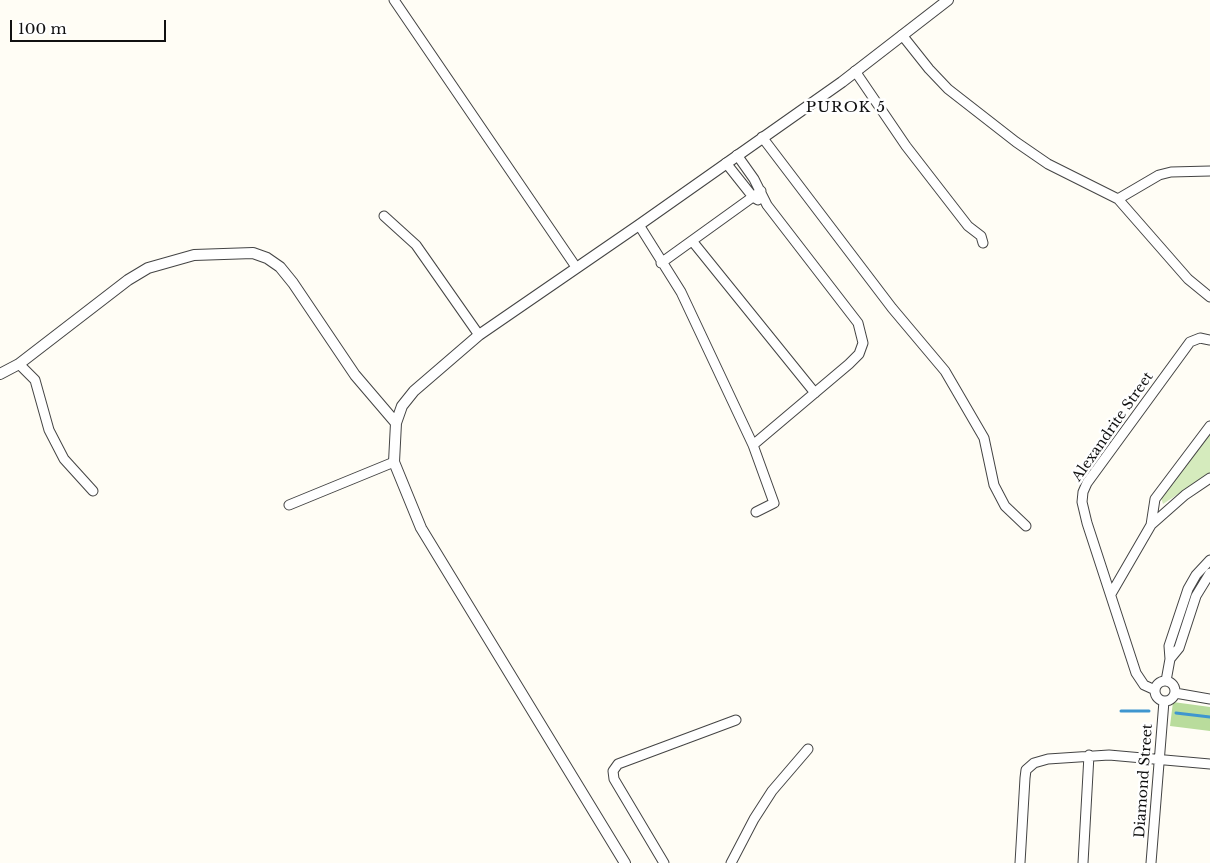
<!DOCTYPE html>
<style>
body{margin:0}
#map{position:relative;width:1210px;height:863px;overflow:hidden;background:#fffdf5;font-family:"Libre Baskerville",serif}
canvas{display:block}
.scale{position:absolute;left:10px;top:20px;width:156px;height:22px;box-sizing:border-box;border:2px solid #111;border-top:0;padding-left:6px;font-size:15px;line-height:18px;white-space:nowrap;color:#111;-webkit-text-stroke:4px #fff;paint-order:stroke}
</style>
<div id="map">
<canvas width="1210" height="863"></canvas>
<div class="scale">100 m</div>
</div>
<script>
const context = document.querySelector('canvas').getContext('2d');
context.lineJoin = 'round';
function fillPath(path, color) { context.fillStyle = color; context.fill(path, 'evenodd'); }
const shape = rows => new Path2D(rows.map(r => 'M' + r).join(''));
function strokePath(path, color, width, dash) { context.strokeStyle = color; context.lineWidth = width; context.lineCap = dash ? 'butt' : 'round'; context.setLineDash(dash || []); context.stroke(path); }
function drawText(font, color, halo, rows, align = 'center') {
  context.font = font + ' "Libre Baskerville",serif'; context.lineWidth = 5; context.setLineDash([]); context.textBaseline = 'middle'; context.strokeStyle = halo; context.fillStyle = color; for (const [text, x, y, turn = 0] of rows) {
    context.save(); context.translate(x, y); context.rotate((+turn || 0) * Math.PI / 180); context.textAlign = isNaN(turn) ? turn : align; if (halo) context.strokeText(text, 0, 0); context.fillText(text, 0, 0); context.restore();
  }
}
fillPath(shape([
 [1210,431,1210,473,1163,504,1161,497]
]), '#d5ebbd');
fillPath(shape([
 [1173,702,1210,707,1210,731,1170,726]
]), '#b9dc9c');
strokePath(shape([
 [1121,711,1149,711],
 [1176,713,1210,717]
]), '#3f96cf', 3);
const minor = shape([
 [394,0,576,267],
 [902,35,929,69,948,89,1016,142,1048,164,1118,199,1188,279,1210,297],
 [855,71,906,146,968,226,981,236,983,243],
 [762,137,892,308,945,371,984,438,994,485,1005,506,1026,526],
 [737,155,754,179,767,205,858,323,863,343,859,354,849,364,753,445],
 [726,163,753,197,758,200],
 [1118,199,1159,175,1171,172,1210,171],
 [384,216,416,245,479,335],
 [639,225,681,292,753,445,774,503,756,512],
 [693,242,815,393],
 [661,263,761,191],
 [19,364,35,380,49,430,64,459,93,491],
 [289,505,394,462],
 [1151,525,1155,499,1210,426],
 [1111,594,1151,525,1185,495,1210,478],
 [1170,659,1179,648,1196,596,1210,573],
 '1155 691a10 10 0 1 1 20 0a10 10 0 1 1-20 0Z',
 [1166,681,1170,659,1169,646,1188,589,1196,575,1210,560],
 [1155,690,1144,685,1136,673,1087,523,1082,502,1083,492,1087,483,1190,342,1200,338,1210,340],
 [1175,693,1210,699],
 [664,863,614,779,613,771,618,764,736,720],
 [731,863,754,819,772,791,808,749],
 [1020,863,1025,778,1026,770,1034,763,1048,759,1109,755,1210,764],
 [1083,863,1089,755],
 [1151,863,1164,701]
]);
const tertiary = shape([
 [0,374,19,364,128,280,148,268,194,255,253,253,267,258,280,267,293,283,355,375,396,423],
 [625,863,421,528,394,462,396,423,402,406,414,391,479,335,639,225,842,82,948,0]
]);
strokePath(minor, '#444', 11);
strokePath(tertiary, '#444', 12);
strokePath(minor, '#fff', 9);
strokePath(tertiary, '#fff', 10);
drawText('14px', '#111', '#fff', [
 ["Alexandrite Street",1113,427,-55],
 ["Diamond Street",1144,781,-86]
]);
context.letterSpacing = '1px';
drawText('15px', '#111', '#fff', [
 ["PUROK 5",846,108]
]);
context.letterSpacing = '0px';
</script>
